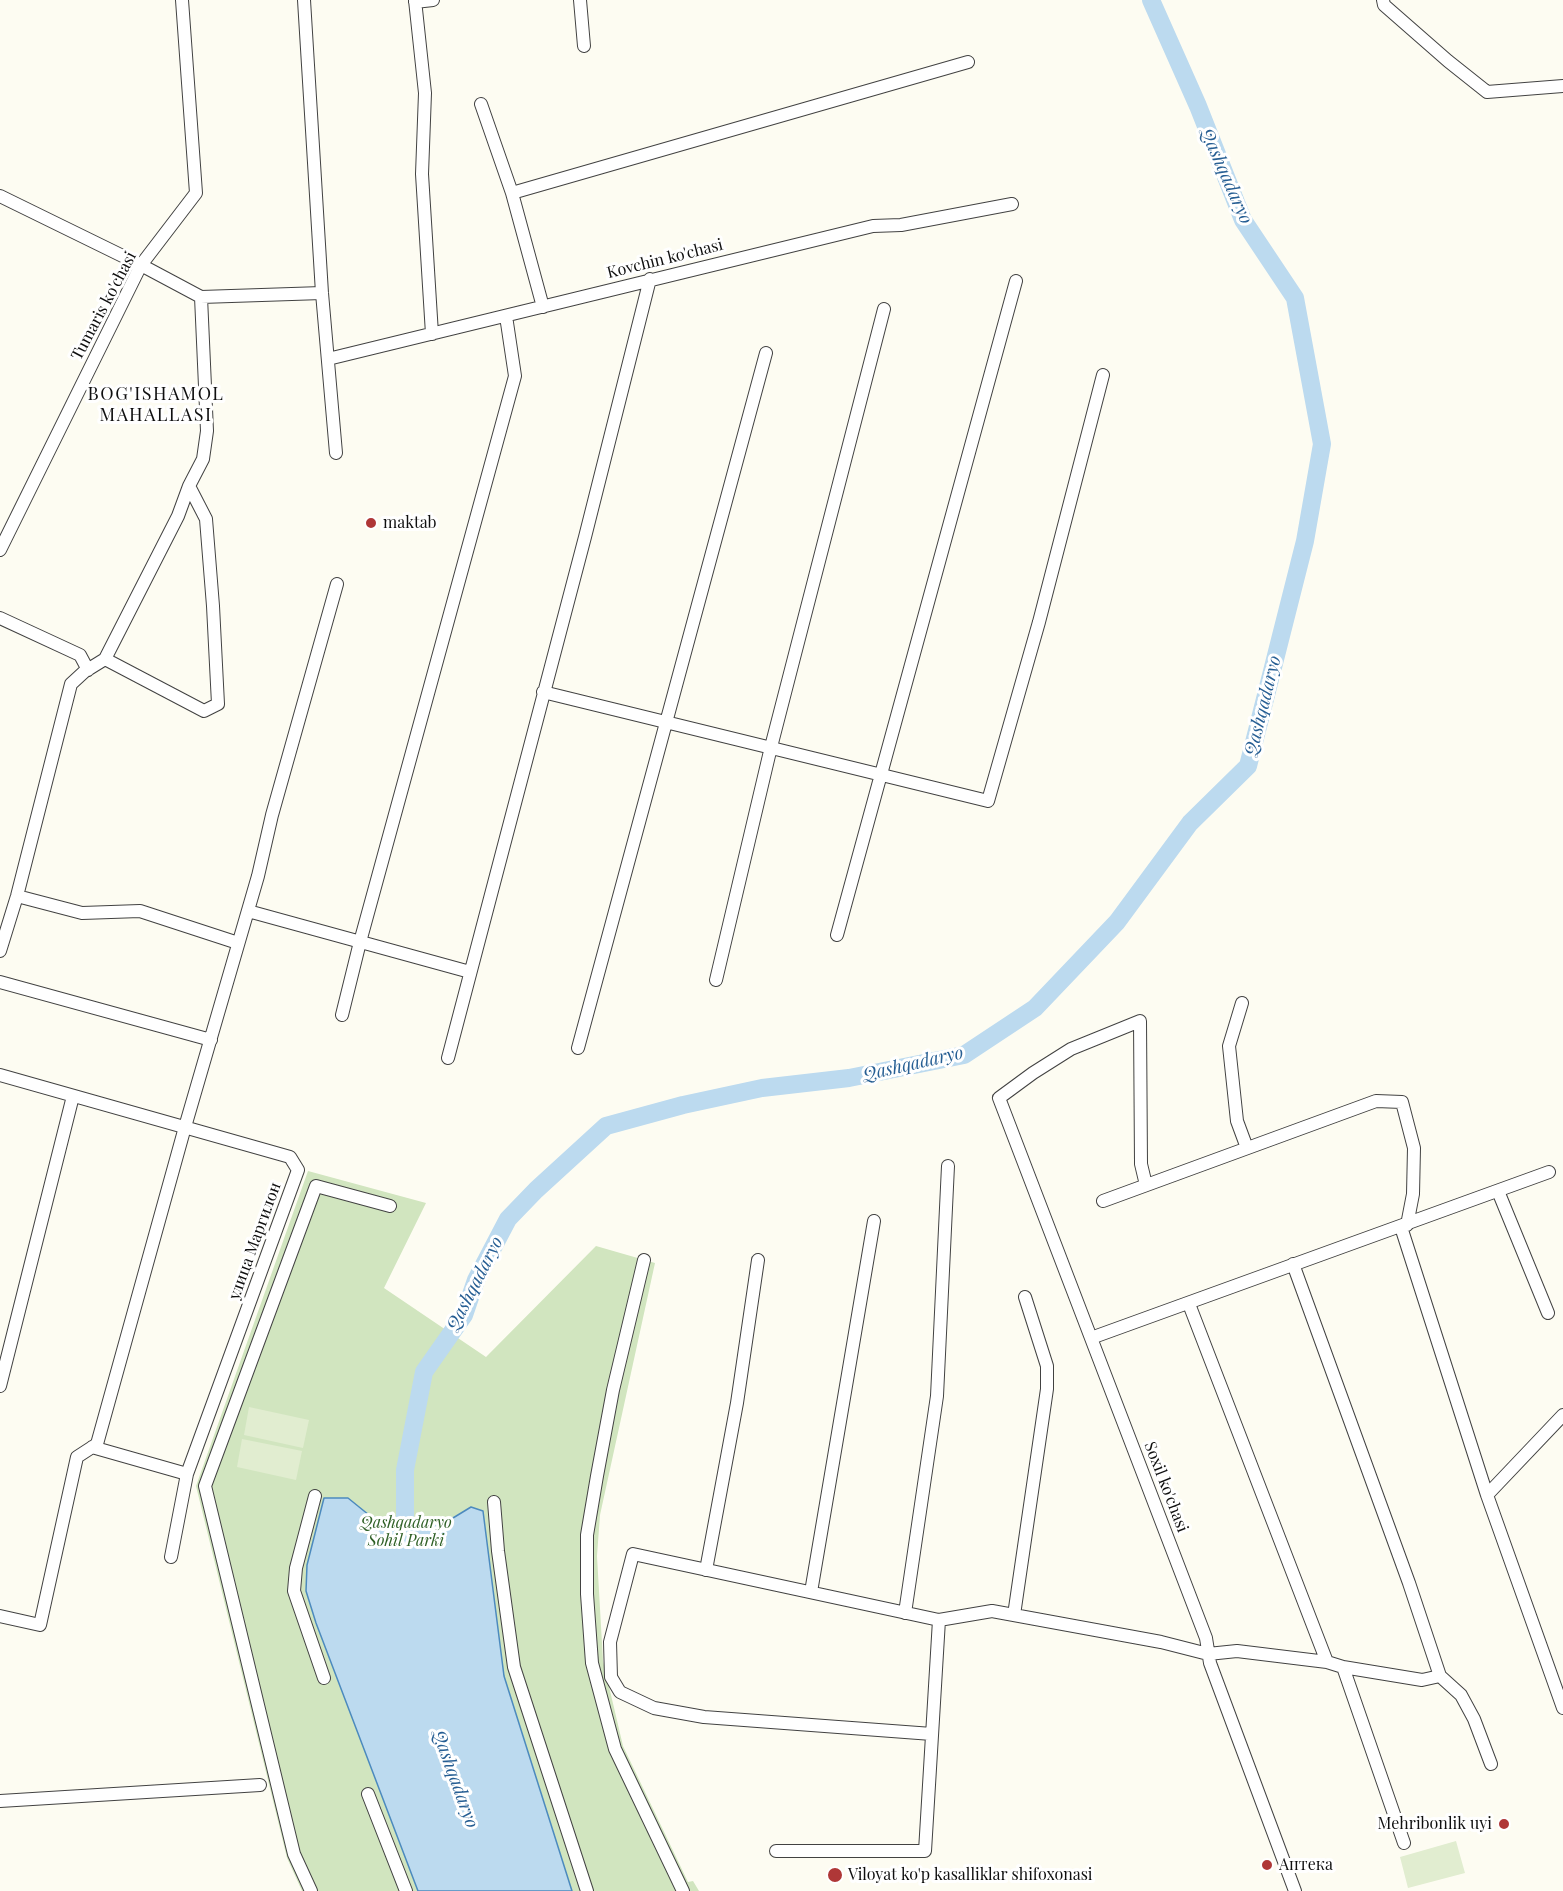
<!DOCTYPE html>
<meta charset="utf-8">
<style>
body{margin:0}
canvas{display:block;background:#fdfcf2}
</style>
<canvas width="1563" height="1891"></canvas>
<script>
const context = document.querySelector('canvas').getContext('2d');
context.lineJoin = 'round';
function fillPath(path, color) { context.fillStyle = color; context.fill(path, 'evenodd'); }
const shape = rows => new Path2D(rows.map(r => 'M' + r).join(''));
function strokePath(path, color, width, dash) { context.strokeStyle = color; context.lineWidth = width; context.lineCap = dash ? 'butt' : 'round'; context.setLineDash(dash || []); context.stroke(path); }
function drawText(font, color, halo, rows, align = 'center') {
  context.font = font + ' "Playfair Display",serif'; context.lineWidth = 6; context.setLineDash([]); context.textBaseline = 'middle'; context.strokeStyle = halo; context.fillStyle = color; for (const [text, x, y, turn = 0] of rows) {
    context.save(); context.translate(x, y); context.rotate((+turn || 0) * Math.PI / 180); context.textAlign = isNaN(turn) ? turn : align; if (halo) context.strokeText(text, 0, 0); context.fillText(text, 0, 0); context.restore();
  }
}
fillPath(shape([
 [308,1171,426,1203,384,1288,486,1357,596,1246,655,1263,600,1515,597,1556,603,1661,623,1746,688,1882,693,1881,699,1891,302,1891,287,1858,196,1486]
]), '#d1e5bf');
fillPath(shape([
 [249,1407,309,1420,303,1448,244,1435],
 [242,1439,302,1451,296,1480,237,1467],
 [1456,1841,1465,1873,1408,1888,1400,1857]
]), '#e1edd0');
const water = shape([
 [324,1498,348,1498,369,1515,394,1526,421,1528,448,1521,471,1507,483,1511,504,1676,572,1891,418,1891,316,1623,306,1591,307,1565,324,1498]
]);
fillPath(water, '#bcdaef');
strokePath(water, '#4c8abe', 1.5);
strokePath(shape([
 [401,1550,405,1516,405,1470,424,1372,464,1315,476,1280,508,1219,536,1190,606,1126,683,1105,762,1088,849,1078,964,1055,1035,1008,1117,922,1190,823,1248,766,1305,541,1322,444,1295,298,1243,220,1198,106,1151,0]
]), '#bcdaef', 18);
const minor = shape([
 [304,0,322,293,336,453],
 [415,0,425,93,422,174,432,334],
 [580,0,584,46],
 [1383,0,1384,5,1448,61,1487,92,1563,86],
 [415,2,433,0],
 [481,104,512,193,543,307],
 [512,193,968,62],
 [0,196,141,265,201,297,322,293],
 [328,359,873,226,901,225,1012,204],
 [0,550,141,265,196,193,182,0],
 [0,618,80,655,88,670],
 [105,659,204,711,218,704,213,606,206,519,189,486,203,459,207,431,201,297],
 [543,692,988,801,1039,622,1103,375],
 [17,896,82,913,140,911,238,943],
 [248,911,470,972],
 [837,935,1016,281],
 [0,951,17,896,71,684,84,672,105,659,178,516,189,486],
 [716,980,771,747,884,309],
 [0,982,211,1040],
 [1242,1003,1229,1046,1237,1121,1247,1148],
 [342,1015,360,942,515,376,506,316],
 [578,1048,766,353],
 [448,1058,585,537,650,279],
 [0,1075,290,1157,298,1170,187,1474,171,1557],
 [1146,1185,1141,1164,1140,1021,1071,1049,1033,1073,999,1098,1206,1638,1210,1663,1295,1891],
 [1498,1191,1548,1313],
 [1103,1201,1376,1101,1402,1102,1414,1148,1413,1194,1407,1225],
 [1401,1227,1487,1495,1563,1708],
 [644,1260,613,1390,597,1476,587,1535,587,1594,592,1663,615,1749,683,1891],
 [1293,1264,1409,1583,1440,1676,1461,1695,1474,1719,1491,1764],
 [1189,1304,1327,1662],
 [1091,1338,1549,1172],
 [0,1386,73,1096],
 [92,1447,187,1474],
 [1487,1495,1563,1415],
 [315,1496,296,1568,294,1591,324,1678],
 [494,1502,498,1551,514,1667,587,1891],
 [706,1570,737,1403,758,1260],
 [811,1592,874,1221],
 [905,1613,937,1396,948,1166],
 [1014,1615,1047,1389,1047,1366,1025,1297],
 [0,1616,40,1625,77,1457,97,1444,185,1127,258,876,272,815,337,584],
 [1343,1667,1404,1843],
 [932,1734,704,1717,654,1708,620,1692,611,1677,610,1642,633,1554,939,1620,992,1611,1161,1642,1208,1654,1237,1651,1327,1662,1343,1667,1422,1680,1440,1676],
 [368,1794,406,1891],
 [0,1801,260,1785],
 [776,1851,925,1851,939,1620],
 [311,1891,294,1854,205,1486,316,1186,390,1206]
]);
strokePath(minor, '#424242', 14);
strokePath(minor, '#fff', 12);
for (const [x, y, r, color] of [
 [371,523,6,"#af3737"],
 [1504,1824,6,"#af3737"],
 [1267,1865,6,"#af3737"],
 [835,1875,8,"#af3737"]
]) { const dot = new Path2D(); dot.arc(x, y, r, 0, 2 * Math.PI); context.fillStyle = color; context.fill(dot); strokePath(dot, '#fff', 2); }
drawText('16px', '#0f0f0f', '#fff', [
 ["Kovchin ko'chasi",665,259,-14],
 ["Tumaris ko'chasi",104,306,-62],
 ["улица Маргилон",255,1241,-70],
 ["Soxil ko'chasi",1166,1487,69]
]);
drawText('16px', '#0f0f0f', '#fff', [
 ["maktab",383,523],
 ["Mehribonlik uyi",1492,1824,"right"],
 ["Аптека",1279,1865],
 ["Viloyat ko'p kasalliklar shifoxonasi",848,1875]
], 'left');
drawText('italic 16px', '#2f6026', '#fff', [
 ["Qashqadaryo",406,1523],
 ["Sohil Parki",406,1541]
]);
drawText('italic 18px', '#265e93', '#fff', [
 ["Qashqadaryo",1226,176,66],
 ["Qashqadaryo",1263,706,-76],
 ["Qashqadaryo",913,1064,-13],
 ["Qashqadaryo",475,1284,-63],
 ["Qashqadaryo",455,1779,70]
]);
context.letterSpacing = '1.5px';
drawText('18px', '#0f0f0f', '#fff', [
 ["BOG'ISHAMOL",156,394],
 ["MAHALLASI",156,415]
]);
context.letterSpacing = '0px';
</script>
